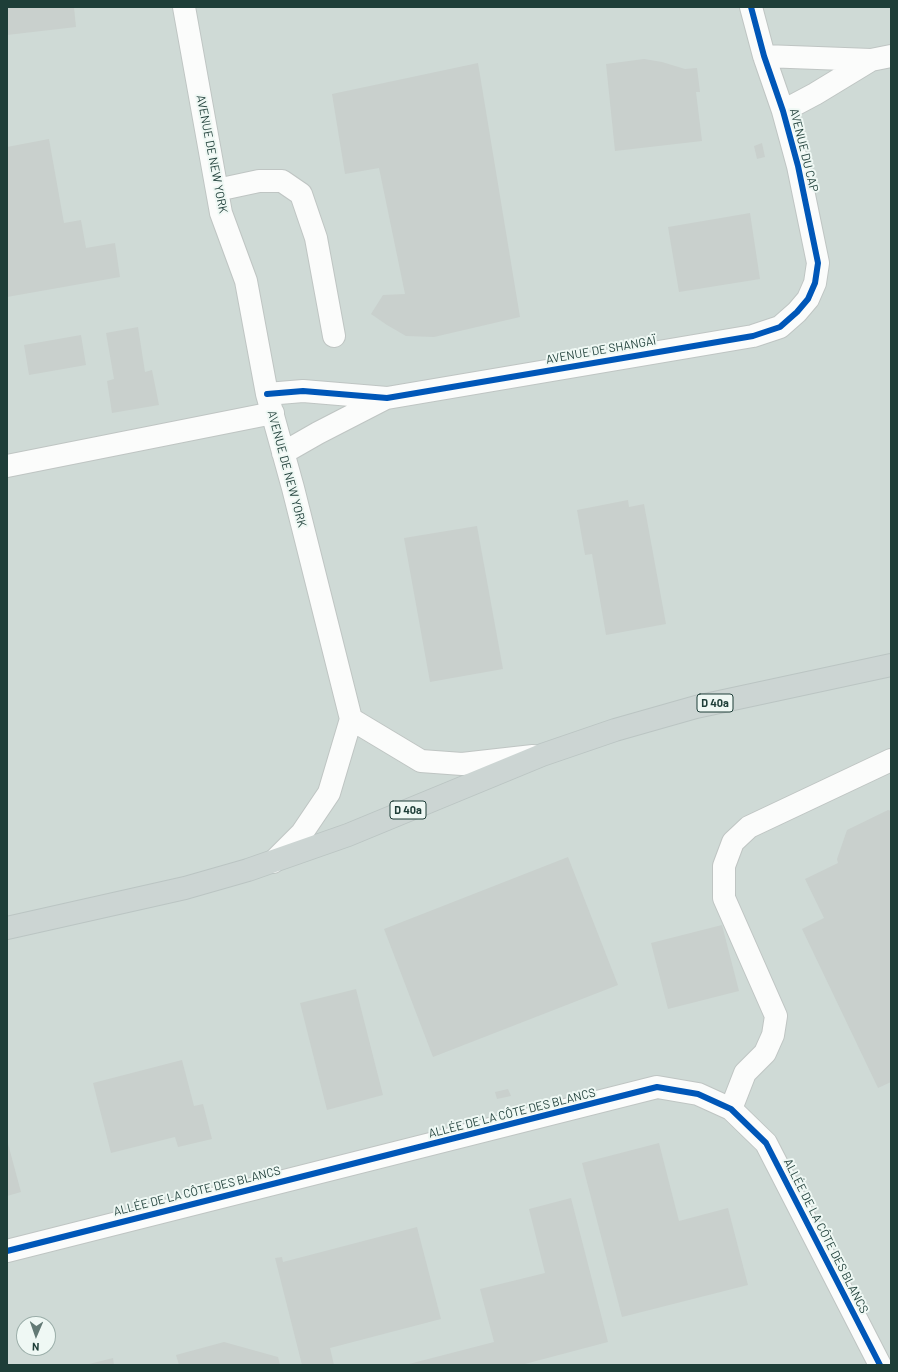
<!DOCTYPE html>
<meta charset="utf-8">
<style>
body{margin:0}
#map{position:relative;width:898px;height:1372px;overflow:hidden;background:#e2e8e6;font-family:Barlow,sans-serif}
canvas{display:block}
.frame{position:absolute;inset:0;border:8px solid #1e3e38;pointer-events:none}
.north{position:absolute;left:16px;top:1316px;width:40px;height:40px;box-sizing:border-box;background:#eff8f4;border:1px solid #9baea9;border-radius:50%;rotate:182deg;font-size:11px;font-weight:700;line-height:16px;text-align:center;color:#1e3e38}
.north::after{content:'';display:block;margin:auto;width:14px;height:18px;background:#637a75;clip-path:polygon(50% 0,100% 100%,50% 72%,0 100%)}
</style>
<div id="map">
<canvas width="898" height="1372"></canvas>
<div class="frame"></div>
<div class="north">N</div>
</div>
<script>
const context = document.querySelector('canvas').getContext('2d');
context.lineJoin = 'round';
function fillPath(path, color) { context.fillStyle = color; context.fill(path, 'evenodd'); }
const shape = rows => new Path2D(rows.map(r => 'M' + r).join(''));
function strokePath(path, color, width, dash) { context.strokeStyle = color; context.lineWidth = width; context.lineCap = dash ? 'butt' : 'round'; context.setLineDash(dash || []); context.stroke(path); }
function drawText(font, color, halo, rows, align = 'center') {
  context.font = font + ' Barlow,sans-serif'; context.lineWidth = 4; context.setLineDash([]); context.textBaseline = 'middle'; context.strokeStyle = halo; context.fillStyle = color; for (const [text, x, y, turn = 0] of rows) {
    context.save(); context.translate(x, y); context.rotate((+turn || 0) * Math.PI / 180); context.textAlign = isNaN(turn) ? turn : align; if (halo) context.strokeText(text, 0, 0); context.fillText(text, 0, 0); context.restore();
  }
}
fillPath(shape([
 [7,7,891,7,891,1365,7,1365],
 [24,1324,48,1324,48,1348,24,1348]
]), '#cfdad6');
fillPath(shape([
 [7,7,74,7,76,27,7,35],
 [644,59,662,62,685,69,697,68,700,92,696,92,702,141,615,151,606,64],
 [478,63,520,317,434,337,406,336,387,325,371,314,383,295,405,294,379,168,345,174,332,94],
 [49,139,64,223,81,220,86,248,115,243,120,277,7,297,7,147],
 [762,143,765,157,757,159,754,146],
 [750,213,760,279,679,292,668,227],
 [138,327,145,372,152,370,159,405,112,413,107,381,114,379,106,333],
 [81,335,86,365,29,375,24,345],
 [628,500,629,507,644,504,666,624,606,635,592,554,585,555,577,510],
 [477,526,503,669,430,682,404,538],
 [888,810,891,811,891,1082,878,1088,802,929,824,918,805,879,838,863,837,859,847,830],
 [568,857,618,985,433,1057,384,929],
 [722,925,739,991,668,1009,651,943],
 [356,989,383,1095,327,1110,300,1003],
 [182,1060,194,1106,203,1104,212,1139,178,1147,175,1137,111,1153,93,1083],
 [508,1089,511,1096,497,1099,495,1092],
 [7,1140,21,1192,7,1196],
 [659,1143,679,1221,728,1208,748,1285,622,1317,582,1163],
 [571,1198,608,1342,521,1365,405,1365,494,1342,480,1289,545,1273,529,1209],
 [417,1227,441,1319,330,1348,334,1365,302,1365,275,1258,282,1257,283,1262],
 [224,1342,278,1357,280,1365,179,1365,176,1355],
 [113,1358,114,1365,89,1365,89,1364]
]), '#c9d0cd');
const minor = shape([
 [184,7,221,213,246,281,267,394,293,488,351,719],
 [764,56,871,60,891,56],
 [783,111,815,94,871,60],
 [217,190,259,181,282,181,301,194,316,238,334,336],
 [267,394,303,391,387,398,753,336,780,327,797,312,808,299,815,283,818,263,798,166,783,111,764,56,751,7],
 [283,453,318,433,386,398],
 [7,466,273,413],
 [273,862,302,833,329,793,351,719,421,761,462,764,533,756],
 [731,1109,745,1073,765,1053,773,1035,776,1016,724,898,724,866,733,842,749,827,891,760],
 [7,1251,657,1087,698,1094,731,1109,766,1143,880,1365]
]);
const major = shape([
 [7,928,185,888,248,870,348,835,542,755,615,730,696,707,891,665]
]);
strokePath(minor, '#bfc5c3', 24);
strokePath(major, '#bbc5c3', 24);
strokePath(minor, '#fbfcfb', 22);
strokePath(major, '#ccd5d3', 22);
strokePath(shape([
 [267,394,303,391,387,398,753,336,780,327,797,312,808,299,815,283,818,263,798,166,783,111,764,56,751,7],
 [7,1251,657,1087,698,1094,731,1109,766,1143,880,1365]
]), '#0057b8', 6);
for (const [x, y, w] of [
 [715,703,36],
 [408,810,36]
]) { const box = new Path2D(); box.roundRect(x - w / 2, y - 9, w, 18, 3); context.fillStyle = '#eff8f4'; context.fill(box); strokePath(box, '#1e3e38', 1); }
drawText('bold 11px', '#1e3e38', null, [
 ["D 40a",715,703],
 ["D 40a",408,810]
]);
drawText('12px', '#1e3e38', '#eff8f4', [
 ["AVENUE DU CAP",804,150,76],
 ["AVENUE DE NEW YORK",212,154,79],
 ["AVENUE DE SHANGAÏ",601,350,-10],
 ["AVENUE DE NEW YORK",287,469,75],
 ["ALLÉE DE LA CÔTE DES BLANCS",512,1113,-14],
 ["ALLÉE DE LA CÔTE DES BLANCS",197,1191,-14],
 ["ALLÉE DE LA CÔTE DES BLANCS",826,1236,63]
]);
</script>
